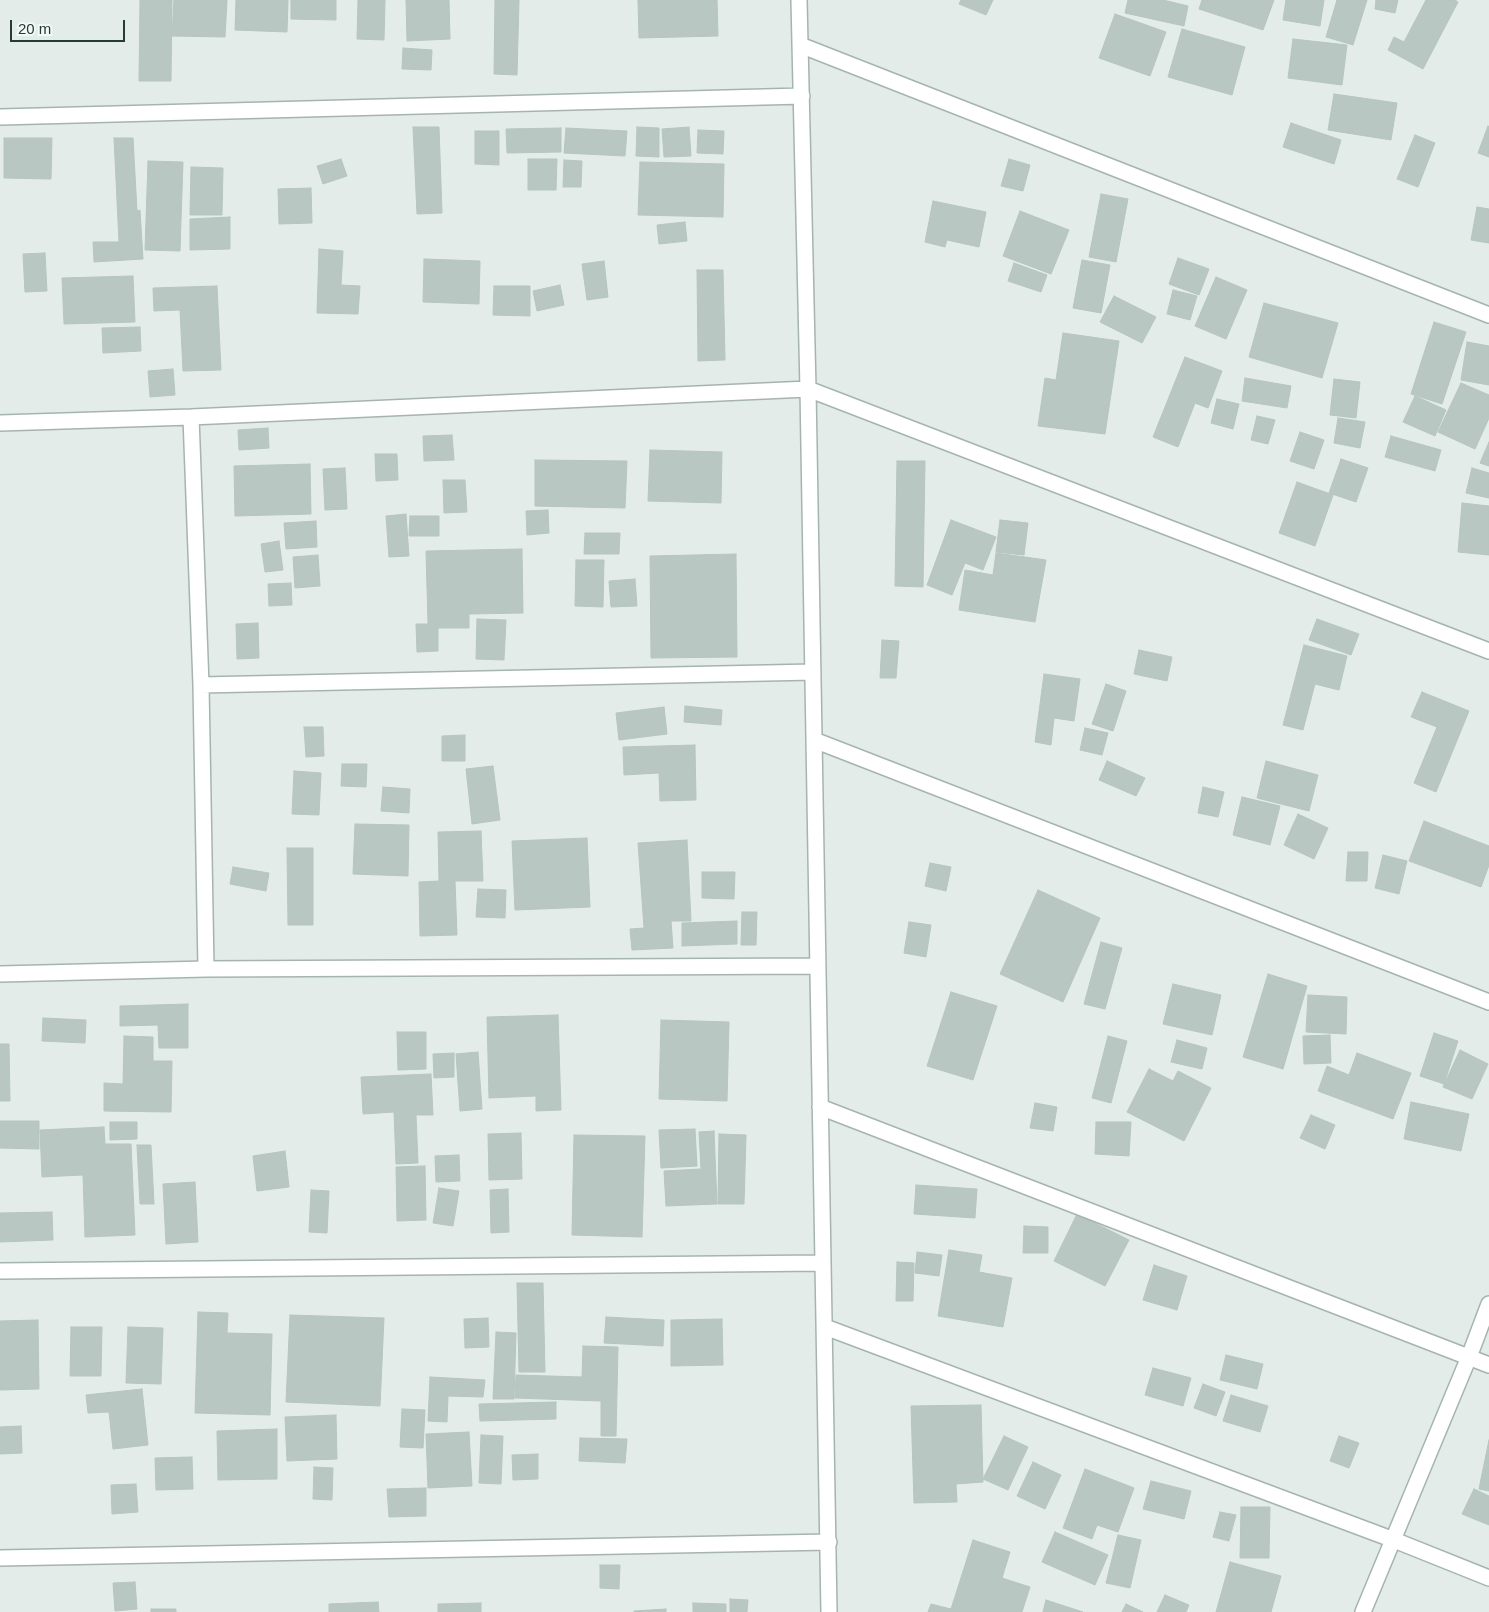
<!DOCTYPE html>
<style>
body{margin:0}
#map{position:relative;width:1489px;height:1612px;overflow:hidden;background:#e3ece9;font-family:Arial,sans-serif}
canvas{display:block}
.scale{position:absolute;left:10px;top:20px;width:115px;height:22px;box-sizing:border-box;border:2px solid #233c37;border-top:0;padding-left:6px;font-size:15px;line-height:18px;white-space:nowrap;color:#233c37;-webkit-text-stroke:4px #f3f9f6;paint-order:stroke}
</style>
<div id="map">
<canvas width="1489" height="1612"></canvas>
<div class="scale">20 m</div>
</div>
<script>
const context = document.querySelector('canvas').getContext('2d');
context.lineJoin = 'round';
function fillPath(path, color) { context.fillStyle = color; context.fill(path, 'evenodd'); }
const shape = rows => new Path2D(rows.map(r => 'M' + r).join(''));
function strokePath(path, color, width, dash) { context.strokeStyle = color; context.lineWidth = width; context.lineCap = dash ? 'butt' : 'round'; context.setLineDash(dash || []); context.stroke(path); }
const building = shape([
 [140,0,172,0,171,81,139,81,140,0],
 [174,0,227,0,225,37,172,36,174,0],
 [236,0,288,0,287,32,235,30,236,0],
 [291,0,336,0,336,20,291,19,291,0],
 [358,0,385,0,384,40,357,39,358,0],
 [406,0,449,0,450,39,407,41,406,0],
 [495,0,519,0,517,75,494,74,495,0],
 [638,0,717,0,718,36,639,38,638,0],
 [961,0,993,0,986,15,959,4,961,0],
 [1128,0,1163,0,1188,6,1184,26,1125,13,1128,0],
 [1202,0,1274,0,1263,30,1199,9,1202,0],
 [1286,0,1324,0,1320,26,1283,20,1286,0],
 [1337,0,1367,0,1353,45,1326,37,1337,0],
 [1376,0,1398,0,1395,13,1375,9,1376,0],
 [1426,0,1455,0,1458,2,1423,69,1388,50,1394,37,1404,42,1426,0],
 [1115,14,1166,32,1150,76,1099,58,1115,14],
 [1182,29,1245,47,1232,95,1168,77,1182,29],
 [1293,39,1347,45,1342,85,1288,78,1293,39],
 [403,48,432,50,431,70,402,69,403,48],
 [1334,94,1397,103,1391,140,1328,130,1334,94],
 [1291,123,1341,140,1334,164,1283,147,1291,123],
 [1488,126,1489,127,1489,157,1478,153,1488,126],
 [413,127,439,127,442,213,417,214,413,127],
 [637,127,659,128,659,157,636,156,637,127],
 [689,127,691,156,664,157,662,129,689,127],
 [561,128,561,152,507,153,506,129,561,128],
 [566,128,627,131,625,156,564,153,566,128],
 [698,130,724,131,723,154,697,153,698,130],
 [475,131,499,131,499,165,475,164,475,131],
 [1415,135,1435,143,1418,187,1397,179,1415,135],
 [4,138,52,138,51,179,4,178,4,138],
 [114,138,133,138,137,211,140,210,143,259,94,262,93,242,119,242,114,138],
 [341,159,347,176,323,184,317,166,341,159],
 [528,159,557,159,556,190,528,190,528,159],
 [1009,159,1030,165,1023,191,1001,186,1009,159],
 [564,160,582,161,581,187,563,187,564,160],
 [148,161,183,162,180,251,145,250,148,161],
 [640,162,724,164,723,217,638,215,640,162],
 [191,167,223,168,222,215,190,215,191,167],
 [311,188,312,223,279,224,278,189,311,188],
 [1101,194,1128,199,1116,262,1089,257,1101,194],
 [933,201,986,212,979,247,947,240,945,247,925,242,933,201],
 [1477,207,1489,209,1489,243,1471,240,1477,207],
 [1020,211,1069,230,1051,274,1003,256,1020,211],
 [230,217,230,249,190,250,190,219,230,217],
 [685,222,687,241,659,244,657,225,685,222],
 [319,249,343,251,341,285,360,286,358,314,317,313,319,249],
 [45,253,47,291,25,292,23,254,45,253],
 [1178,258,1209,269,1199,295,1169,284,1178,258],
 [424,259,480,261,479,304,423,302,424,259],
 [1082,260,1110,265,1101,313,1073,308,1082,260],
 [604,261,608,297,587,300,582,264,604,261],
 [1014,263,1047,275,1041,292,1008,281,1014,263],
 [697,270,723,270,725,360,698,361,697,270],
 [133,276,135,322,64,324,62,278,133,276],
 [1216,277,1247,290,1226,339,1195,326,1216,277],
 [560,285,564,305,537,311,533,291,560,285],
 [217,286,221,370,183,371,180,310,154,311,153,288,217,286],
 [494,286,530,286,530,316,493,315,494,286],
 [1173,290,1197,296,1190,320,1167,314,1173,290],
 [1114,296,1156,317,1142,343,1100,322,1114,296],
 [1264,303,1338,323,1322,378,1249,357,1264,303],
 [1434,322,1466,332,1442,404,1411,394,1434,322],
 [140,327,141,351,103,353,102,328,140,327],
 [1063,333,1119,341,1105,434,1038,426,1045,378,1056,380,1063,333],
 [1467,342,1489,346,1489,385,1461,380,1467,342],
 [1185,357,1222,371,1208,408,1195,403,1178,447,1153,437,1185,357],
 [173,369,175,395,150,397,148,371,173,369],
 [1245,378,1291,386,1287,408,1242,401,1245,378],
 [1334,379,1360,382,1356,418,1330,415,1334,379],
 [1461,383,1489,395,1489,418,1475,449,1438,432,1461,383],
 [1415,396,1446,410,1435,436,1403,422,1415,396],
 [1217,399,1239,404,1233,429,1211,423,1217,399],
 [1257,416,1275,420,1268,444,1251,440,1257,416],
 [1338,418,1365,422,1360,448,1334,443,1338,418],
 [268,428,269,448,239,450,238,430,268,428],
 [1300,432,1324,440,1314,469,1290,461,1300,432],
 [452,435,454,460,424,461,423,436,452,435],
 [1391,436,1441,450,1435,471,1385,457,1391,436],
 [1489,442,1489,466,1480,463,1489,442],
 [650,450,722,452,721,503,648,501,650,450],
 [375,454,397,454,398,480,376,481,375,454],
 [1341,459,1368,468,1356,502,1329,493,1341,459],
 [535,460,627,461,625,508,535,506,535,460],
 [897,461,925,461,923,587,895,586,897,461],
 [310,464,311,514,235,516,234,466,310,464],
 [345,468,347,509,325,510,323,469,345,468],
 [1472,468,1489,473,1489,498,1466,493,1472,468],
 [443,480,465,480,467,512,444,513,443,480],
 [1297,482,1333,495,1315,546,1279,533,1297,482],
 [1462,503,1489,506,1489,555,1458,552,1462,503],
 [548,510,549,533,527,535,526,511,548,510],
 [406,514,409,556,389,557,386,516,406,514],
 [410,516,439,516,439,536,409,536,410,516],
 [951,520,996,537,983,570,965,563,952,595,927,585,951,520],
 [1000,520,1028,523,1024,555,996,552,1000,520],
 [316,521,317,547,286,549,284,523,316,521],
 [585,533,620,533,619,554,584,554,585,533],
 [279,541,283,570,265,572,261,544,279,541],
 [522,549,523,613,469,614,469,628,438,628,438,651,417,652,416,624,428,624,426,551,522,549],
 [996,553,1046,560,1035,622,959,610,965,570,993,575,996,553],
 [736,554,737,657,651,658,650,556,736,554],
 [318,555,320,586,295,588,293,557,318,555],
 [576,560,604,560,603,607,575,606,576,560],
 [635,579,637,606,611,607,609,581,635,579],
 [291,583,292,605,269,606,268,584,291,583],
 [477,619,506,620,504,660,476,659,477,619],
 [1317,619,1359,634,1351,655,1309,640,1317,619],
 [258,623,259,658,237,659,236,624,258,623],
 [882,640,899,641,896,678,880,678,882,640],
 [1304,645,1347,656,1339,690,1315,684,1303,730,1283,725,1304,645],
 [1139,650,1172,657,1167,681,1134,674,1139,650],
 [1044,674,1080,679,1074,721,1054,718,1051,745,1035,742,1044,674],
 [1106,684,1126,691,1113,731,1092,724,1106,684],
 [1422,692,1469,711,1436,792,1414,783,1437,727,1411,717,1422,692],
 [685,706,722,710,721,725,684,722,685,706],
 [664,707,667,734,619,740,616,713,664,707],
 [304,727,323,727,324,756,306,757,304,727],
 [1085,728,1108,733,1102,755,1080,750,1085,728],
 [465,735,465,761,442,761,442,736,465,735],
 [695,745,696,800,660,801,659,773,624,775,623,747,695,745],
 [1107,761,1145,778,1136,796,1099,780,1107,761],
 [1266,761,1318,775,1309,811,1257,798,1266,761],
 [342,764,367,764,366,787,341,786,342,764],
 [493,766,500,820,472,824,466,769,493,766],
 [294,771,321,773,319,815,292,814,294,771],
 [383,787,410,789,409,813,381,811,383,787],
 [1203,787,1224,792,1218,817,1198,813,1203,787],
 [1242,797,1280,806,1270,845,1233,835,1242,797],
 [1298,814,1328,828,1314,859,1284,845,1298,814],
 [1424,821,1489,846,1489,865,1481,887,1409,861,1424,821],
 [355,824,409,825,408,876,353,874,355,824],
 [481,831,483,881,455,881,457,935,420,936,419,882,439,881,438,832,481,831],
 [587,838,590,907,515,910,512,841,587,838],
 [687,840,691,921,671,921,673,948,632,950,630,929,644,928,638,843,687,840],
 [287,848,313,848,313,925,288,925,287,848],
 [1348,852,1368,852,1367,881,1346,881,1348,852],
 [1383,855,1407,861,1399,894,1375,888,1383,855],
 [930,863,951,867,946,891,925,886,930,863],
 [233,867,269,873,266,891,230,884,233,867],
 [702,872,735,872,734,899,702,898,702,872],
 [478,889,506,890,505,918,476,917,478,889],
 [1038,890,1100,918,1063,1002,1000,974,1038,890],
 [742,912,757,912,756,945,741,945,742,912],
 [737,921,737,944,682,946,682,923,737,921],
 [909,922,931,925,926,957,904,953,909,922],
 [1101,942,1122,948,1105,1009,1084,1004,1101,942],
 [1268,974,1307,986,1283,1069,1243,1057,1268,974],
 [1173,984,1221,995,1212,1035,1163,1024,1173,984],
 [951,992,997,1006,973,1080,927,1066,951,992],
 [1308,995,1347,997,1346,1034,1306,1032,1308,995],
 [188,1004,188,1048,159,1048,158,1025,120,1026,120,1006,188,1004],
 [558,1015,561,1110,536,1111,536,1096,489,1098,487,1017,558,1015],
 [43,1018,86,1020,85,1043,42,1041,43,1018],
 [661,1020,729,1022,727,1101,659,1099,661,1020],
 [397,1032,426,1032,426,1069,398,1070,397,1032],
 [1434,1033,1458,1041,1444,1084,1420,1076,1434,1033],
 [1330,1035,1331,1063,1304,1064,1303,1036,1330,1035],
 [124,1036,153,1037,153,1061,172,1061,171,1112,104,1111,104,1083,123,1084,124,1036],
 [1108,1036,1127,1041,1111,1103,1092,1098,1108,1036],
 [1177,1040,1207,1048,1202,1069,1171,1062,1177,1040],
 [0,1044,9,1044,10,1101,0,1101,0,1044],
 [1460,1050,1488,1064,1472,1099,1443,1087,1460,1050],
 [478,1052,482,1109,460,1111,456,1054,478,1052],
 [454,1053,454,1077,434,1078,433,1054,454,1053],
 [1357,1053,1411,1073,1393,1119,1318,1091,1327,1066,1349,1075,1357,1053],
 [1149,1069,1173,1081,1178,1071,1211,1088,1184,1141,1127,1112,1149,1069],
 [431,1074,433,1115,416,1115,418,1163,396,1164,394,1112,363,1114,361,1077,431,1074],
 [1411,1102,1469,1114,1461,1151,1404,1139,1411,1102],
 [1035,1103,1057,1107,1053,1131,1030,1128,1035,1103],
 [1311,1115,1335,1125,1325,1149,1300,1138,1311,1115],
 [0,1121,39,1121,39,1149,0,1148,0,1121],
 [110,1122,137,1122,137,1139,110,1140,110,1122],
 [1096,1122,1131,1122,1129,1156,1095,1154,1096,1122],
 [104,1127,105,1144,131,1144,135,1235,85,1237,83,1175,42,1177,40,1130,104,1127],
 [695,1129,697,1166,661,1168,659,1130,695,1129],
 [714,1131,717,1204,666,1206,664,1171,701,1169,699,1132,714,1131],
 [521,1133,522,1179,489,1180,488,1134,521,1133],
 [719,1134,746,1135,744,1204,718,1204,719,1134],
 [574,1135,645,1136,642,1237,572,1235,574,1135],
 [137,1145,151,1145,154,1204,140,1204,137,1145],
 [285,1151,289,1187,257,1191,253,1156,285,1151],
 [459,1155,460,1181,436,1182,435,1156,459,1155],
 [425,1166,426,1220,397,1221,396,1167,425,1166],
 [195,1182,198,1242,166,1244,163,1184,195,1182],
 [916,1185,977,1189,975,1218,914,1214,916,1185],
 [439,1188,459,1191,453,1226,433,1223,439,1188],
 [508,1189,509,1232,491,1233,490,1190,508,1189],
 [311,1190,329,1191,327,1233,309,1232,311,1190],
 [52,1212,53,1240,0,1242,0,1213,52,1212],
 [1077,1214,1129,1240,1105,1286,1054,1261,1077,1214],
 [1024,1226,1048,1227,1048,1253,1023,1253,1024,1226],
 [949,1250,982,1255,979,1272,1012,1278,1003,1327,938,1316,949,1250],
 [917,1252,942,1255,939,1276,915,1273,917,1252],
 [897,1262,914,1263,913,1301,896,1301,897,1262],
 [1154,1265,1187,1276,1177,1310,1143,1300,1154,1265],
 [517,1283,543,1283,545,1372,519,1372,517,1283],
 [198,1312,228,1313,227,1333,272,1334,270,1415,195,1413,198,1312],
 [290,1315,384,1318,380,1406,286,1402,290,1315],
 [606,1317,664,1320,663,1346,604,1343,606,1317],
 [488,1318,489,1347,465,1348,464,1319,488,1318],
 [722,1319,723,1365,671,1366,671,1320,722,1319],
 [38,1320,39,1389,0,1390,0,1321,38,1320],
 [71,1327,102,1327,101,1376,70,1376,71,1327],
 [128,1327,163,1328,161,1384,126,1383,128,1327],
 [496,1332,516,1333,514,1399,493,1399,496,1332],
 [583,1346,618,1347,616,1436,601,1436,601,1401,515,1398,516,1375,582,1377,583,1346],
 [1226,1355,1263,1364,1257,1389,1220,1380,1226,1355],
 [1153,1368,1191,1378,1183,1406,1145,1395,1153,1368],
 [430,1377,485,1380,483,1397,448,1396,447,1422,428,1421,430,1377],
 [1203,1384,1225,1392,1216,1416,1194,1408,1203,1384],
 [142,1389,148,1445,113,1449,109,1412,88,1413,86,1395,142,1389],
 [1231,1395,1268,1406,1260,1432,1223,1421,1231,1395],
 [556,1402,556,1419,480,1421,479,1404,556,1402],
 [981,1405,983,1482,956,1484,957,1502,914,1503,911,1406,981,1405],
 [402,1409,425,1410,423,1448,400,1447,402,1409],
 [336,1415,337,1459,287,1461,285,1417,336,1415],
 [21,1426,22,1453,0,1454,0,1427,21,1426],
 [277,1429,277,1479,218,1480,217,1431,277,1429],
 [469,1432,472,1486,428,1488,426,1434,469,1432],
 [481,1435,503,1436,501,1484,479,1483,481,1435],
 [1004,1436,1028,1447,1008,1490,983,1479,1004,1436],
 [1339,1436,1359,1443,1349,1468,1330,1461,1339,1436],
 [580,1438,627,1439,625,1463,579,1461,580,1438],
 [1489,1440,1489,1491,1479,1489,1489,1440],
 [538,1454,538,1479,513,1480,512,1455,538,1454],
 [192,1457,193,1489,156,1490,155,1458,192,1457],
 [1033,1462,1061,1475,1045,1509,1017,1496,1033,1462],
 [314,1467,333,1468,332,1500,313,1499,314,1467],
 [1085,1469,1134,1488,1118,1532,1097,1525,1092,1539,1063,1528,1085,1469],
 [1151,1481,1191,1491,1184,1519,1143,1509,1151,1481],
 [136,1484,138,1512,112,1514,111,1485,136,1484],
 [426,1488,426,1516,389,1517,387,1489,426,1488],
 [1474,1489,1489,1496,1489,1525,1462,1514,1474,1489],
 [1241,1507,1270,1507,1269,1558,1240,1558,1241,1507],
 [1220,1512,1236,1515,1229,1541,1213,1537,1220,1512],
 [1055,1532,1108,1555,1095,1585,1042,1562,1055,1532],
 [1118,1535,1141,1540,1130,1588,1106,1583,1118,1535],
 [973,1540,1010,1552,1002,1578,1030,1587,1022,1612,928,1612,931,1604,951,1609,973,1540],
 [1230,1562,1281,1576,1271,1612,1216,1612,1230,1562],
 [600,1565,620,1565,619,1589,600,1588,600,1565],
 [135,1582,137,1609,115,1611,113,1583,135,1582],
 [1165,1595,1189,1605,1186,1612,1157,1612,1165,1595],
 [730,1599,748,1600,747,1612,730,1612,730,1599],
 [1046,1600,1083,1612,1043,1612,1046,1600],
 [378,1602,379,1612,329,1612,329,1604,378,1602],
 [481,1603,481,1612,438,1612,438,1604,481,1603],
 [693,1603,726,1604,726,1612,693,1612,693,1603],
 [1126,1604,1143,1612,1122,1612,1126,1604],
 [151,1609,176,1609,176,1612,151,1612,151,1609],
 [666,1609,666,1612,634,1612,634,1611,666,1609]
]);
fillPath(building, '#b8c7c2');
strokePath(building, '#b6c5c0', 1);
const minor = shape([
 [799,0,808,389,829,1612],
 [800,45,1489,315],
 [0,117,802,96],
 [191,417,201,685,206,969],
 [0,423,191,417,808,389,1489,651],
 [201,685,813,672],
 [814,740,1489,1002],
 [0,974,206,969,818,966],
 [820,1107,1489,1365],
 [0,1271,822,1263],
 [825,1327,1394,1540,1489,1578],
 [0,1558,829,1542],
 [1363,1612,1469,1357,1489,1304]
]);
strokePath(minor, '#a6b4b0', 18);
strokePath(minor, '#fff', 15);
</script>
